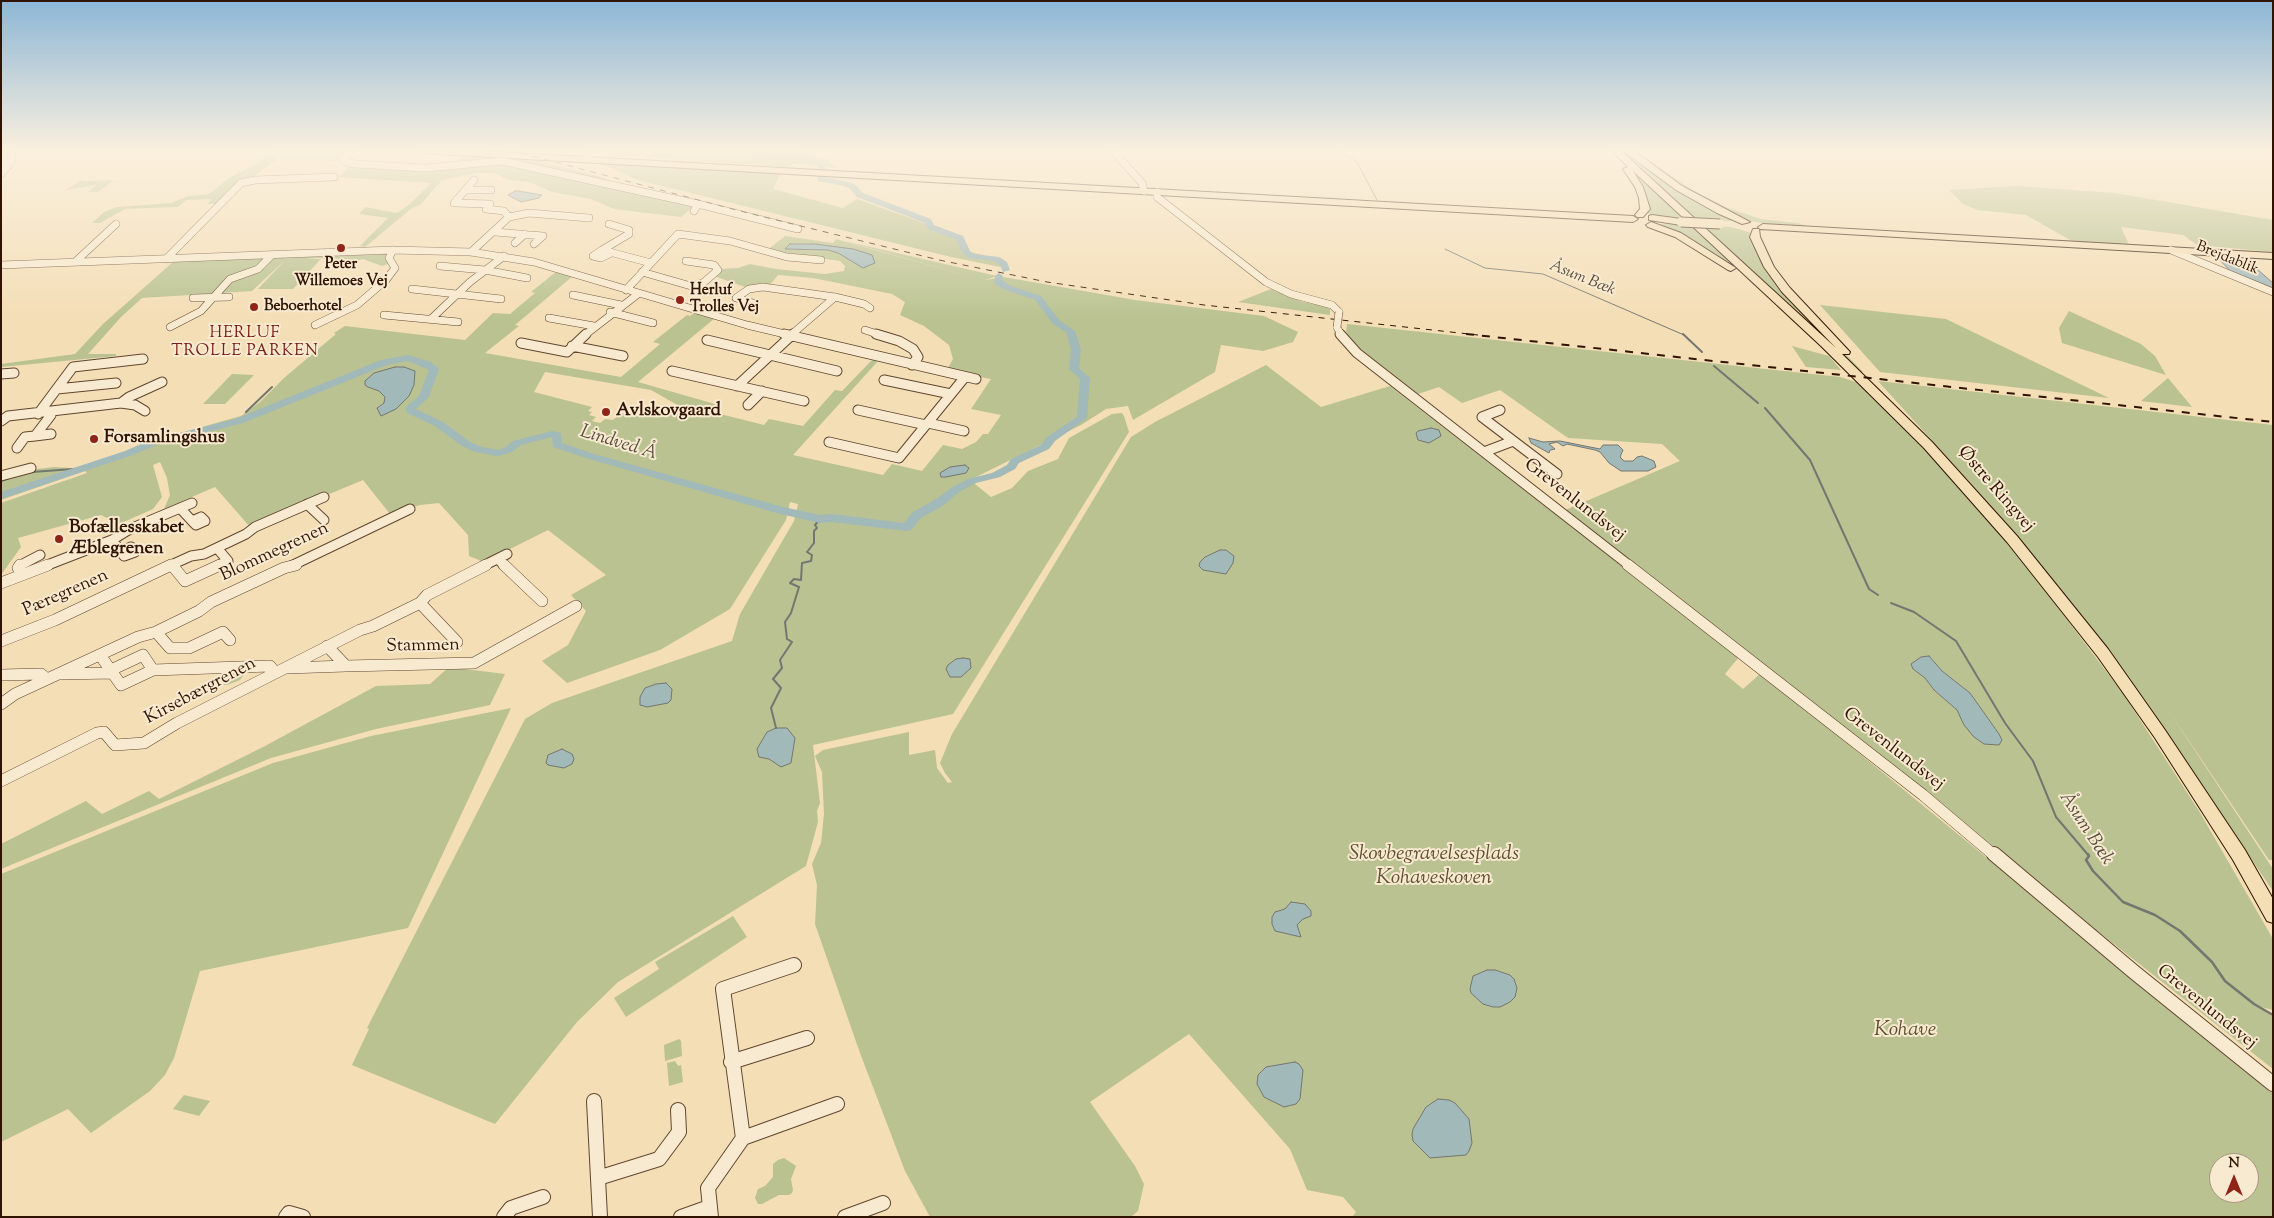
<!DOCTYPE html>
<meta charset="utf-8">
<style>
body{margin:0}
#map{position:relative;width:2274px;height:1218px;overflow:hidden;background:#f4deb6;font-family:"Sorts Mill Goudy",serif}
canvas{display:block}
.frame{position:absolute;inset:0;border:2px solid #301300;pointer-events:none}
.north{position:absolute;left:2209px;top:1153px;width:50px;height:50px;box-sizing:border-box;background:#f8ead0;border:1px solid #a8947d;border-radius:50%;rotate:0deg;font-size:14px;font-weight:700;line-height:20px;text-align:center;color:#301300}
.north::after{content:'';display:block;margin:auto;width:18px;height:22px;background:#8f2418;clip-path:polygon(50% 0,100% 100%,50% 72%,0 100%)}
</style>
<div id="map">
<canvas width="2274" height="1218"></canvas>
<div class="frame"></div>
<div class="north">N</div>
</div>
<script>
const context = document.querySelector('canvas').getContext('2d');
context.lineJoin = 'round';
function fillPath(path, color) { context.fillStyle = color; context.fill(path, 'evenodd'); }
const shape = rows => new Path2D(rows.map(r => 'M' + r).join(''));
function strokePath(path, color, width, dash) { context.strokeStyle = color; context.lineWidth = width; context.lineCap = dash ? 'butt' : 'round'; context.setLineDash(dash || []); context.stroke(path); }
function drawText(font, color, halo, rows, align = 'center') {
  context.font = font + ' "Sorts Mill Goudy",serif'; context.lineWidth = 4; context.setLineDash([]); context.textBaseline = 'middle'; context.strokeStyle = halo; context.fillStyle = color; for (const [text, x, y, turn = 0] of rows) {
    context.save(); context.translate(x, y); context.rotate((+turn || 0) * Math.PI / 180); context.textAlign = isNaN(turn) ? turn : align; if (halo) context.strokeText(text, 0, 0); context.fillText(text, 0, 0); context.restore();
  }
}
fillPath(shape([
 [277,150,346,150,335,161,279,159,284,154,216,204,207,204,212,199,186,200,178,207,125,209,100,223,92,223,104,212,117,207,171,203,188,196,209,194,229,178,259,162],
 [596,150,656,150,635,156,597,154],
 [660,150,776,150,799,152,827,160,837,168,795,163,788,167,645,157],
 [1619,150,1626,150,1651,170,1738,221,1696,221],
 [1630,150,1635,150,1692,190,1728,208,1761,219,1798,223,1812,228,1775,225,1743,220,1663,176],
 [464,155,533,159,605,178,602,180,518,163,454,164],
 [500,163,695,205,681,217,614,209,591,199,552,192,529,182,509,180,494,173,476,173,442,180,420,205,412,208,365,247,360,246,388,218,359,214,365,207,397,213,410,204,431,183,339,177,349,167,357,166,423,169],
 [600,163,781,173,773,189,843,208,857,199,924,223,954,237,965,251,996,258,1005,268,951,257,638,180],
 [1626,164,1687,220,1661,218,1646,213,1644,193],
 [81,180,83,181,114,180,98,192,88,192,96,185,66,190],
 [2017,186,2115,193,2273,220,2273,252,2197,245,2183,235,2121,227,2129,245,2072,241,2026,215,1977,210,1963,204,1949,190],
 [1662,224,1692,225,1754,282,1715,254,1658,225],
 [1701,225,1731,227,1752,233,1764,261,1819,327,1863,372,1860,372],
 [785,236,833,243,836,239,982,280,845,241,997,276,985,280,1004,277,1135,300,1264,316,1298,332,1293,342,1263,351,1221,345,1215,372,1133,420,1128,406,1106,409,1081,425,970,480,991,497,1012,488,1028,471,1058,459,1069,438,1112,414,1122,413,1124,416,1129,432,953,714,813,745,820,803,817,811,818,822,806,866,618,982,577,1022,495,1124,352,1065,369,1029,367,1028,525,719,552,703,732,641,740,614,794,521,798,504,790,502,786,520,730,609,660,650,567,683,542,661,568,645,586,611,571,595,606,575,548,530,484,562,469,556,468,535,439,503,420,505,390,514,363,480,250,527,215,487,164,509,170,495,167,478,160,462,153,465,162,497,153,509,119,524,101,515,18,538,21,547,1,575,1,503,87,473,85,471,1,500,1,478,29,470,54,467,85,469,148,447,163,438,241,416,260,402,284,378,336,334,334,333,345,326,465,340,493,313,510,314,535,293,531,292,557,271,573,276,515,325,519,326,485,353,621,377,660,344,653,342,687,315,690,316,694,313,715,318,638,382,715,404,708,411,764,425,769,419,803,426,835,390,842,391,873,359,879,360,793,455,883,475,892,464,922,471,943,445,962,449,976,442,983,434,988,434,1001,415,971,409,991,379,946,371,953,359,949,345,924,326,900,315,905,302,892,294,813,278,778,275,769,286,748,288,714,276,721,269,738,268,750,264,776,269,825,274,844,271,845,266,840,261,766,251],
 [545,372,651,390,681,407,649,417,621,413,613,420,605,419,600,423,592,421,596,417,589,415,592,412,588,411,592,407,534,392],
 [414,385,409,396,396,409,378,406,385,403,385,397,379,391],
 [387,252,388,264,382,266,363,259,352,262,332,261,322,258,305,258,321,259,293,289,258,289,285,260,252,291,142,298,121,317,88,354,116,354,116,356,1,367,1,364,75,354,103,324,173,262],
 [1271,289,1303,302,1325,306,1330,309,1330,315,1238,302],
 [1820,305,1946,319,2109,398,1880,372],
 [2069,311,2141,344,2155,356,2166,375,2062,343,2059,328],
 [1347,324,1840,377,1859,383,1934,459,1990,522,2047,593,2124,695,2199,811,2273,939,2273,1010,2261,1007,2273,1017,2273,1069,1563,511,1680,461,1662,444,1568,438,1500,390,1462,403,1439,387,1415,395,1353,344,1346,332],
 [1931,658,1942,671,1970,693,1999,734,1960,716,1957,710,1934,690,1925,678,1913,669],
 [1792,346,1829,356,1841,370,1806,367],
 [1266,365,1321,407,1390,386,1739,657,1725,674,1743,689,1761,673,2273,1092,2273,1217,1352,1217,1356,1212,1343,1197,1307,1190,1290,1149,1189,1034,1090,1102,1135,1166,1144,1184,1138,1211,1131,1217,930,1217,905,1171,860,1053,815,924,817,885,812,864,821,843,824,814,822,772,815,756,823,750,909,732,909,755,935,750,937,768,948,783,952,782,945,773,940,763,952,734,1131,437,1155,422],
 [2219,1163,2249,1163,2249,1193,2219,1193],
 [232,374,254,375,225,404,203,404],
 [2168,378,2192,407,2141,401],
 [1878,381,2273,425,2273,860,2269,860,2167,708,2273,869,2273,891,2137,691,2050,578,1973,486],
 [449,667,505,674,490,705,376,729,271,758,1,869,1,844,86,801,102,814,149,791,159,799,265,746,376,686,430,684],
 [237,671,244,674,240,680,227,685,218,685,226,675],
 [511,708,408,928,200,971,174,1058,165,1075,150,1091,91,1133,68,1109,1,1142,1,874,273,763,371,736],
 [733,916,747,937,626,1017,614,998,659,969,655,962],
 [679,1039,681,1041,682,1056,665,1061,664,1045],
 [675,1061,678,1066,681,1065,683,1082,669,1086,667,1063],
 [184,1095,210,1101,199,1116,173,1109],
 [784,1158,796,1166,791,1179,793,1190,792,1193,789,1195,779,1195,762,1204,758,1204,755,1198,758,1189,765,1186,773,1177,773,1164,778,1160]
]), '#b9c290');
const water = shape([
 [515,191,519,191,542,195,539,198,521,202,508,195,515,191],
 [790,244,815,244,853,249,872,255,875,263,863,268,838,253,828,250,785,249,790,244],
 [2218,258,2248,261,2273,283,2273,289,2231,272,2218,258],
 [395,367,404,367,415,371,414,385,409,396,396,409,381,416,377,408,384,403,385,397,379,391,368,387,365,385,365,381,374,373,395,367],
 [1431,428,1439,430,1441,436,1429,443,1418,440,1416,433,1418,431,1431,428],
 [1529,438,1543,442,1560,441,1600,449,1603,445,1618,445,1623,450,1620,457,1624,461,1633,461,1637,457,1642,456,1654,461,1656,467,1648,471,1621,471,1609,463,1600,452,1595,450,1567,444,1563,446,1557,442,1549,444,1555,449,1550,450,1549,453,1531,443,1529,438],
 [965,465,969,468,966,473,946,477,941,477,940,473,950,467,965,465],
 [1220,550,1226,550,1234,556,1233,563,1226,574,1203,570,1199,566,1200,562,1205,557,1220,550],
 [1929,656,1942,671,1970,693,1999,734,2002,740,1999,745,1984,744,1974,737,1964,725,1957,710,1934,690,1925,678,1913,669,1911,664,1921,657,1929,656],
 [963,658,970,659,971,668,961,677,950,677,946,669,948,665,956,659,963,658],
 [666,683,672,689,671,700,668,703,647,707,640,705,640,697,645,688,656,684,666,683],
 [776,728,787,728,795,738,791,763,781,767,769,759,759,757,757,749,767,732,776,728],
 [562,749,572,754,574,759,572,764,564,768,548,765,546,763,548,755,562,749],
 [1291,902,1305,904,1311,911,1311,916,1303,919,1297,925,1301,937,1275,931,1272,924,1272,917,1275,912,1285,909,1291,902],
 [1487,970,1495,970,1510,975,1514,979,1517,988,1515,997,1510,1002,1500,1007,1493,1007,1483,1004,1471,993,1470,989,1473,976,1487,970],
 [1295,1062,1299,1064,1303,1070,1300,1099,1296,1104,1284,1107,1264,1097,1257,1084,1258,1075,1266,1067,1295,1062],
 [1438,1099,1449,1100,1455,1103,1469,1119,1472,1143,1469,1151,1466,1155,1430,1158,1413,1141,1412,1134,1413,1129,1426,1107,1438,1099]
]);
fillPath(water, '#a2b9ba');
strokePath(water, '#747770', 1);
strokePath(shape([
 [1338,150,1357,162,1377,200],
 [1445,249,1485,268,1543,274,1684,335]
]), '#747770', 1);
strokePath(shape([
 [1683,334,1702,352],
 [1714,366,1758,403],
 [1765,408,1810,460,1869,589,1878,595],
 [246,412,272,387],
 [32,472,87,468],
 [1,481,9,478],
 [1891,603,1914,612,1956,641,2005,723,2033,761,2056,817,2089,856],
 [776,728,771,708,781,688,773,679,782,668,780,660,792,642,787,639,785,622,791,613,799,587,790,583,794,579,801,580,802,563,811,561,812,555,807,552,814,543,814,531,817,528,815,525,820,519]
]), '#747770', 2);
strokePath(shape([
 [2088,854,2089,856,2086,860,2093,871,2123,902,2155,915,2180,931,2212,962,2225,981,2254,1004,2273,1015]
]), '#747770', 2.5);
fillPath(shape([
 [739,150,813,159,823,163,826,170,819,172,817,166,811,163,792,159,768,159,739,150],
 [816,173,822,173,824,177,849,182,856,185,863,193,931,219,934,225,963,236,970,251,974,254,999,257,1007,262,1010,270,1003,272,1000,265,994,261,968,258,962,252,956,240,928,229,925,223,857,197,850,189,844,186,818,181,816,173],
 [999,273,1003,276,1002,280,1009,285,1041,296,1059,320,1075,331,1081,349,1079,368,1090,378,1087,418,1055,441,1049,449,1019,463,1015,469,1000,477,976,483,959,492,944,505,921,518,911,530,907,531,832,522,820,523,780,514,586,458,553,447,552,437,521,445,512,452,498,456,475,452,462,446,435,426,407,413,405,408,419,396,429,370,408,361,387,365,243,423,156,445,133,455,1,499,1,492,125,451,148,441,235,419,381,360,408,355,431,362,439,369,429,397,416,409,443,422,470,442,482,447,498,450,504,448,513,441,552,431,561,433,562,443,594,454,783,507,820,515,832,514,904,523,913,512,936,499,951,488,968,479,992,473,1007,465,1011,459,1041,445,1047,437,1077,417,1080,379,1069,369,1071,349,1066,332,1053,324,1035,300,1003,289,994,283,995,276,999,273]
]), '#a2b9ba');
const minorFar3 = shape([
 [1,150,3,160,1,167],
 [351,150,342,159,348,163,356,164,426,168,502,161,698,204,694,211],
 [1112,150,1142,183,1144,191],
 [586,159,594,150],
 [1,174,12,161,12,150],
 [466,190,491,190],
 [1157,192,1157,197,1266,282,1291,294,1332,305,1339,312],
 [698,204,798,229],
 [509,217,529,213,589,218],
 [495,232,543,236,534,244],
 [515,243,525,234],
 [602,250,629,234,629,230,609,224],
 [2171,250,2273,292],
 [471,252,509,217,504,211,486,209,490,204,454,203,474,180],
 [611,253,601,258,593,256,602,250,651,263],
 [166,259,241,183,255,180,334,177],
 [75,262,116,224],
 [1,265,393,250,471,252,534,262,747,325,789,335],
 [440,266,485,270,527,278],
 [642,272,691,286,703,283,718,270,714,265,686,261],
 [412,289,501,299],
 [626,290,678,234,730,241,787,257,821,260],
 [573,295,621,305],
 [193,298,229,297],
 [753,303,736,298,749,289,763,287,835,297,864,304,870,308],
 [610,312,653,323],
 [384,315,458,322],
 [549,318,594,326],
 [431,319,470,282,504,256],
 [315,325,357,305,386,280,395,268,389,258,393,250],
 [170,327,201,311,230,279,258,269,272,255],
 [1337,327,1341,335],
 [865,330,880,335],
 [585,335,638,294],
 [791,335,835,297]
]);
const minorFar2 = shape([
 [784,334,976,379],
 [876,334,899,341,913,349,918,357,912,365],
 [1340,334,1357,353,1630,566],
 [707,340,837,371],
 [521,343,567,352,586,334],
 [572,346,623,356],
 [672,371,804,401],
 [1,374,14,373],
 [884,380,951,394],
 [737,386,793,334],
 [57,389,116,383],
 [121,403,135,405,145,411],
 [748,405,762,391],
 [858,410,926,425],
 [1500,410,1482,417,1557,474],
 [38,414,73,367,143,359],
 [51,415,35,436,51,434],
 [1,421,8,416,121,403,129,397,162,382],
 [928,423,964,431],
 [829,442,899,458,965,377],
 [17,448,25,437,35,436],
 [1484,452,1513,441],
 [1,476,31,468],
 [307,504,324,520],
 [180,508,192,521],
 [201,517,205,521,196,525,192,521,201,517],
 [112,540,121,552],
 [131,547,135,552,124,556,121,552,131,547],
 [498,559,505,566],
 [19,566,40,555],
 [45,566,112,540,130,529,192,503],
 [169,566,191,556,204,554,246,534,255,527,324,497],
 [217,566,228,561,217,548],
 [291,566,410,509],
 [483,566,507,554]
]);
const minorFar1 = shape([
 [20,565,18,568,23,574],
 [172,565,185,581,220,565],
 [504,565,542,601],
 [1628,565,1923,795,1995,856],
 [1,583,48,565],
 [420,603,457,642],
 [156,632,170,648,189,648,223,632,230,640],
 [1,641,55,620,171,565],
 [327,646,346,666,474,663,576,606],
 [100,655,121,685,153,670,270,666,275,672],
 [287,668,346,666],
 [111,670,143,655,153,670],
 [61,674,113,673],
 [1,675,41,674,47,679],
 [1,704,15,694,138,637,156,632,199,611,211,602,284,568,296,565],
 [1,781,97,733,104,732,115,745,144,743,177,723,360,630,373,626,420,603,427,595,486,565]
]);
const minor = shape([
 [1994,854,2134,972,2273,1084],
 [731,1062,807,1038],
 [594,1101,600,1217],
 [743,1138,837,1104],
 [598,1178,659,1159,679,1132,678,1110],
 [286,1217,289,1213,303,1217],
 [504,1217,511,1208,543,1197],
 [681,1217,709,1207],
 [711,1217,708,1188,743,1138,723,989,794,965],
 [845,1217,883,1203]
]);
const major = shape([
 [3,150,11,150,10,168,3,166,3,150],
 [417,150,462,150,1633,216,1638,219,1633,222,421,153,417,150],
 [1611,150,1620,150,1836,348,1782,292,1764,267,1750,237,1753,229,1759,229,1760,237,1774,267,1790,288,1850,352,1849,354,1842,354,1932,442,2017,536,2108,649,2165,730,2245,850,2273,899,2273,923,2267,921,2233,860,2155,738,2098,657,2007,542,1924,448,1821,346,1633,171,1643,187,1650,209,1643,217,1637,217,1635,215,1640,209,1639,198,1635,187,1623,169,1628,167,1611,150],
 [1626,150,1633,150,1682,186,1750,222,1742,224,1717,213,1676,190,1626,153,1626,150],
 [1652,215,1681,219,1686,222,1681,225,1649,220,1649,216,1652,215],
 [1651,222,1681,233,1736,268,1731,271,1728,270,1675,237,1648,227,1646,225,1651,222],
 [1763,224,2273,253,2273,259,1760,229,1758,227,1763,224]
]);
strokePath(minorFar3, '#61462e', 8);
strokePath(minorFar2, '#61462e', 11);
strokePath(minorFar1, '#61462e', 12);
strokePath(minor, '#61462e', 16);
strokePath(major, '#301300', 2);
strokePath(minorFar3, '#f8ead0', 7);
strokePath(minorFar2, '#f8ead0', 9);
strokePath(minorFar1, '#f8ead0', 11);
strokePath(minor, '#f8ead0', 14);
fillPath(major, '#f4deb6');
strokePath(shape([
 [509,150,744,212,939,260,1047,282,1204,305,1478,335]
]), '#301300', 1, [6, 6]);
strokePath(shape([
 [1466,334,2273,422]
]), '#301300', 2, [8, 8]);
const minorBridge = shape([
 [1337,327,1339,312]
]);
const majorBridge = shape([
 [1681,222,1720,224]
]);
strokePath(minorBridge, '#61462e', 8, []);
strokePath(majorBridge, '#301300', 11, []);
strokePath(minorBridge, '#f8ead0', 7);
strokePath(majorBridge, '#f4deb6', 9);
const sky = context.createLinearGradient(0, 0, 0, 320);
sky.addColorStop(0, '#8cb6d6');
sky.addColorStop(0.47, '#faf0de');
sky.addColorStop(1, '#faf0de00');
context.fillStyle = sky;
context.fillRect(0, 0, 2274, 320);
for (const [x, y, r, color] of [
 [341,248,5,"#8f2418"],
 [680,300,5,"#8f2418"],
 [254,307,5,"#8f2418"],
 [606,412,5,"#8f2418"],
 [94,439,5,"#8f2418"],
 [59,539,5,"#8f2418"]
]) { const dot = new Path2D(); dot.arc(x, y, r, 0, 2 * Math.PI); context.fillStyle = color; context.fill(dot); strokePath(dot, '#f8ead0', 2); }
drawText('15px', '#301300', '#f8ead0', [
 ["Brejdablik",2227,259,22]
]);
drawText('bold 15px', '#301300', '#f8ead0', [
 ["Peter",341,265,"center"],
 ["Willemoes Vej",341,282,"center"],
 ["Herluf",690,291],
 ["Trolles Vej",690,308],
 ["Beboerhotel",264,307]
], 'left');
drawText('italic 16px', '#584d41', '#f8ead0', [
 ["Åsum Bæk",1582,279,22]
]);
context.letterSpacing = '1px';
drawText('16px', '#7a1f14', '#f8ead0', [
 ["HERLUF",245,334],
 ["TROLLE PARKEN",245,352]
]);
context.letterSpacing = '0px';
drawText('bold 18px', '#301300', '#f8ead0', [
 ["Avlskovgaard",616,412],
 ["Forsamlingshus",104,439],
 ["Bofællesskabet",69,529],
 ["Æblegrenen",69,550]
], 'left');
drawText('18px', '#301300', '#f8ead0', [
 ["Østre Ringvej",1995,490,49],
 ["Grevenlundsvej",1574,501,38],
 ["Blommegrenen",275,553,-25],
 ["Pæregrenen",66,594,-24],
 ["Stammen",423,647,-1],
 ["Kirsebærgrenen",201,692,-28],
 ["Grevenlundsvej",1893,750,38],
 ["Grevenlundsvej",2206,1008,39]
]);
drawText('italic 19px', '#584d41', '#f8ead0', [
 ["Lindved Å",618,444,17],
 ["Åsum Bæk",2085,829,57]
]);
drawText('italic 21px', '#605032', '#f8ead0', [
 ["Skovbegravelsesplads",1434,855],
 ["Kohaveskoven",1434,879],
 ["Kohave",1905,1031]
]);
</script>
